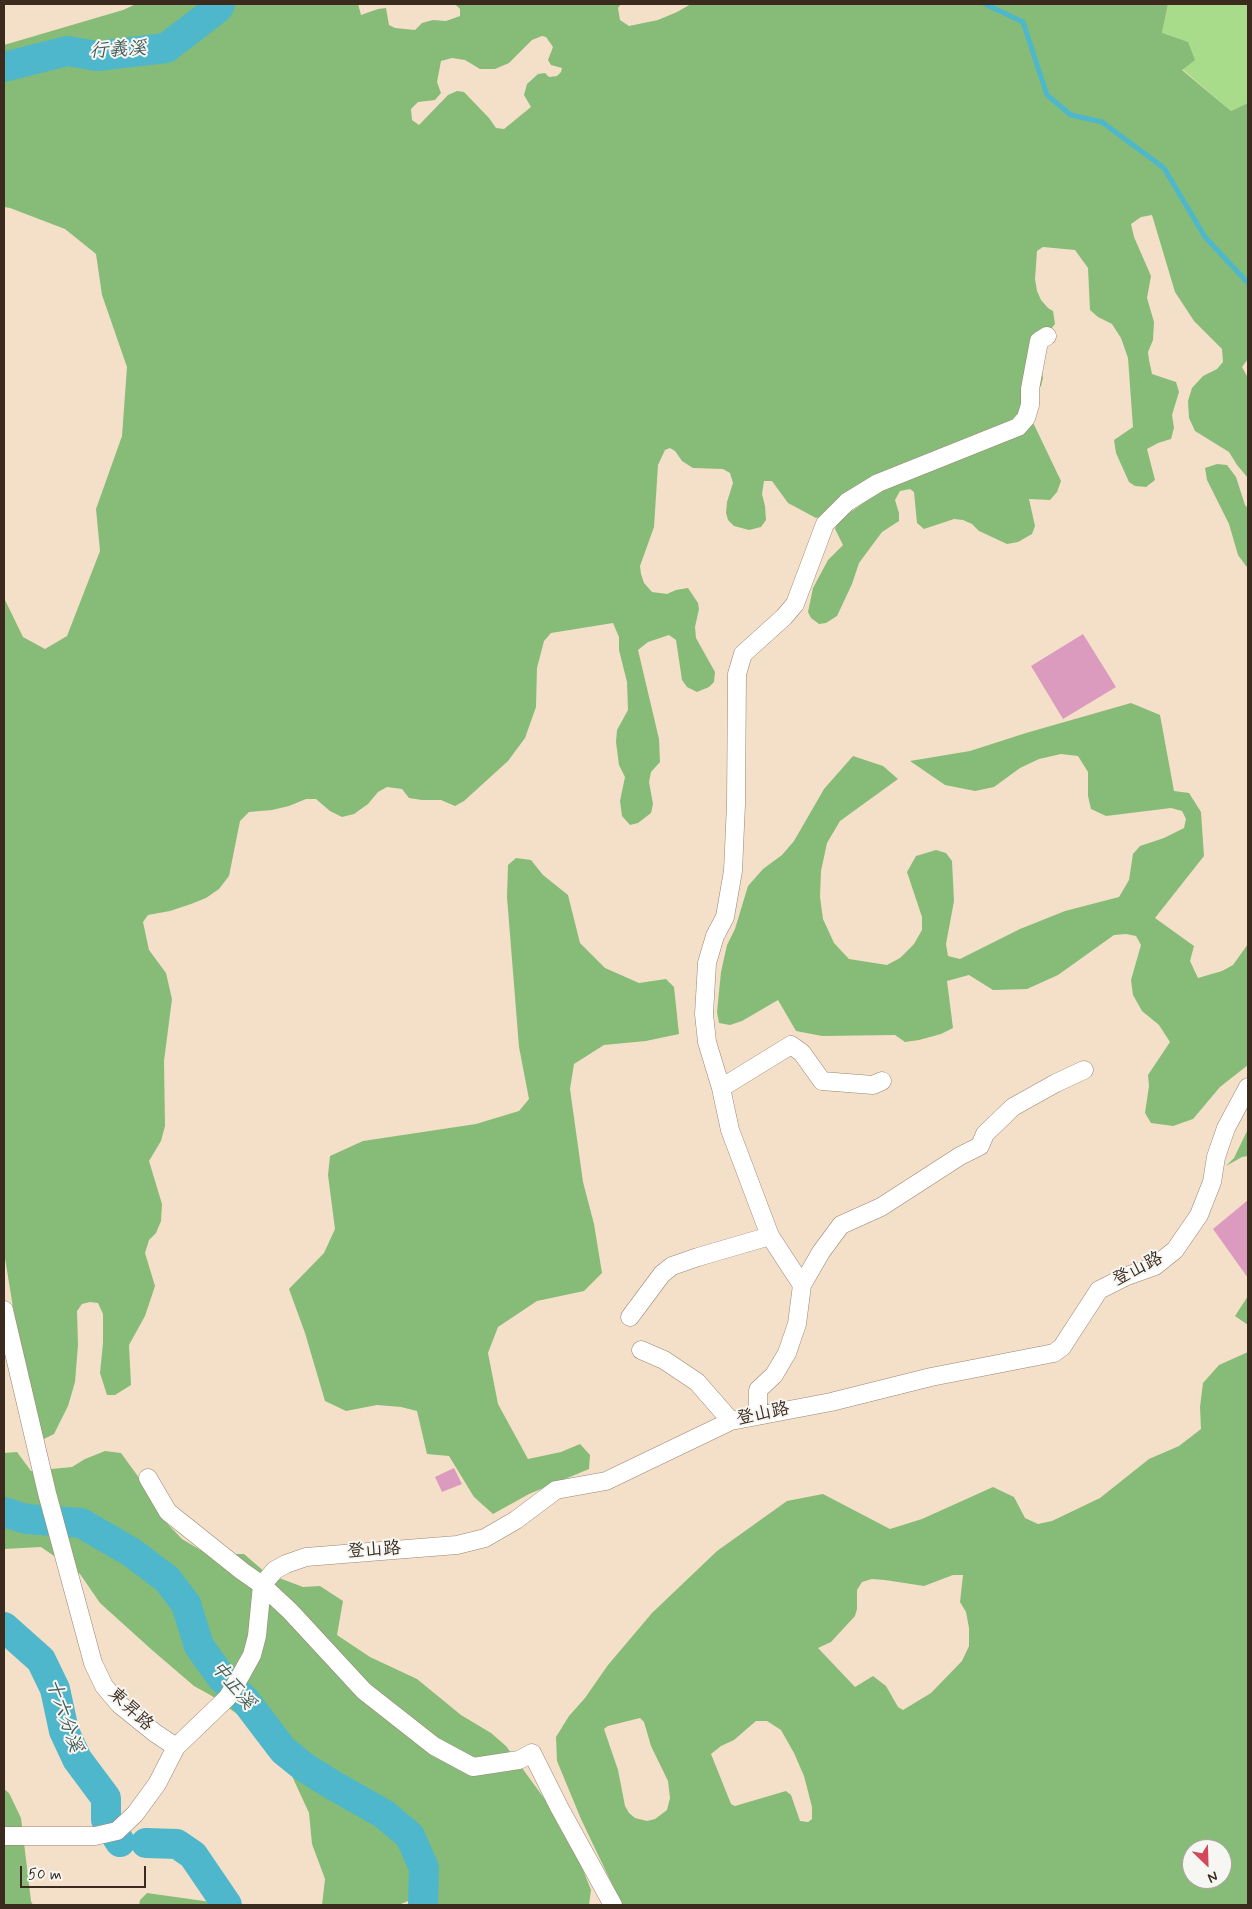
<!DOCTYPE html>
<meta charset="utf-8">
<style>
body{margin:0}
#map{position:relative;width:1252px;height:1909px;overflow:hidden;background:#f4e0c8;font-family:Mynerve,sans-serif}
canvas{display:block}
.frame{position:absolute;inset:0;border:5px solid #3b2a1e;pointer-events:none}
.north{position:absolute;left:1182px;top:1839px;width:50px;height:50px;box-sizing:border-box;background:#f6f6f2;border:1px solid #aba49d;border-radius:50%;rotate:156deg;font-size:14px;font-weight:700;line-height:20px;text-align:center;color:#3b2a1e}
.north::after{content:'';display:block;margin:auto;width:18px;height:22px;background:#d1495b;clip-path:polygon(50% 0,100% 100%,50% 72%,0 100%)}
.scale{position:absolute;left:20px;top:1866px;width:126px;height:22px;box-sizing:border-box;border:2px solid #3b2a1e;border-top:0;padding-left:6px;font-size:15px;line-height:18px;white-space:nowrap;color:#3b2a1e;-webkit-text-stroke:4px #f6f6f2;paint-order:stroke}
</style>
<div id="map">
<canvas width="1252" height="1909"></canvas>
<div class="frame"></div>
<div class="north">N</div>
<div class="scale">50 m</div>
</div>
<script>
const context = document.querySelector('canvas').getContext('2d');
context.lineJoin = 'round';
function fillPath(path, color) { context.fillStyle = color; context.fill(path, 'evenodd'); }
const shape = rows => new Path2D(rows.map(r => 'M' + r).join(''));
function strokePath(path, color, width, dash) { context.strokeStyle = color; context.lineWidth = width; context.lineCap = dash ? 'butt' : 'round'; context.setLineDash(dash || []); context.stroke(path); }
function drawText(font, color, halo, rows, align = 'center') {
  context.font = font + ' Mynerve,"LXGW WenKai TC",sans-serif'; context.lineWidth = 4; context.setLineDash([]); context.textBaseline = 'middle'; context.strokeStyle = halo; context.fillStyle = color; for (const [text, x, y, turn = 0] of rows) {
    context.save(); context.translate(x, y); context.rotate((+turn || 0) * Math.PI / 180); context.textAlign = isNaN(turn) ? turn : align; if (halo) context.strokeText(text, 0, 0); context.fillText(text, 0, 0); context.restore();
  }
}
fillPath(shape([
 [1168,4,1248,4,1248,103,1231,111,1182,69,1162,33]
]), '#a8dc8b');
fillPath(shape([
 [136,4,358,4,361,15,378,9,386,8,389,25,395,28,415,30,422,23,433,20,446,21,460,16,460,9,455,4,621,4,618,8,620,20,629,26,658,20,677,12,691,4,1168,4,1162,33,1188,42,1195,60,1182,70,1231,111,1248,103,1248,359,1242,367,1248,378,1248,478,1237,465,1229,452,1195,431,1189,418,1188,401,1192,388,1203,376,1217,369,1223,362,1222,349,1194,321,1175,292,1152,215,1141,217,1131,224,1134,237,1151,276,1147,298,1154,322,1153,340,1148,352,1149,360,1152,374,1176,382,1179,392,1172,415,1174,428,1171,439,1158,443,1147,449,1155,480,1146,487,1135,486,1129,482,1116,453,1114,440,1133,427,1128,358,1121,338,1112,324,1098,317,1090,310,1088,268,1075,250,1043,247,1037,251,1035,279,1037,291,1041,300,1048,308,1053,311,1055,324,1047,334,1039,358,1043,378,1041,386,1032,397,1028,412,1061,481,1057,492,1050,500,1029,499,1035,526,1032,534,1018,542,1007,544,979,531,972,524,963,520,954,519,924,529,917,523,914,492,910,489,900,491,895,500,899,513,899,521,882,532,859,563,852,584,837,616,826,623,819,624,811,618,808,612,813,588,828,560,843,545,835,529,839,520,879,492,816,518,788,503,772,481,764,481,762,494,765,506,766,520,761,527,749,530,734,526,728,520,726,513,727,502,733,483,730,473,723,469,693,468,682,461,675,451,670,448,665,450,658,465,654,527,640,566,641,574,644,583,652,592,667,594,676,590,688,588,698,603,699,609,695,627,696,638,715,672,714,682,709,687,697,692,687,687,682,680,676,640,669,635,648,642,638,650,659,739,660,762,651,772,649,782,653,804,651,813,638,823,630,825,622,816,620,801,625,777,619,765,616,742,617,730,628,710,627,682,619,650,619,637,613,623,551,633,544,641,537,668,536,707,525,738,508,761,464,801,455,806,441,800,422,800,409,798,402,789,387,787,378,792,368,804,354,814,342,817,330,811,316,799,306,799,289,806,272,810,249,812,240,821,229,876,219,889,206,898,191,904,170,911,148,915,143,922,149,950,166,973,172,999,164,1061,165,1126,161,1141,149,1161,162,1204,161,1221,156,1233,149,1240,145,1253,155,1286,145,1316,129,1345,131,1385,115,1395,107,1395,100,1373,103,1343,103,1314,98,1303,90,1302,82,1304,77,1311,78,1345,75,1382,68,1406,54,1434,44,1439,41,1433,17,1332,4,1252,4,598,23,637,45,649,67,636,100,551,96,509,122,436,127,367,102,295,96,254,65,229,10,208,4,207,4,45,123,10],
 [542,36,546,37,553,47,548,60,551,65,562,68,561,72,557,76,549,77,545,73,538,74,527,84,524,95,531,107,504,129,496,128,489,118,464,92,457,91,448,95,419,125,412,120,411,109,418,102,435,100,441,93,437,82,441,61,452,58,465,60,480,69,495,69,509,63,532,40],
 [1217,464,1227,465,1236,477,1245,505,1248,508,1248,567,1246,566,1238,555,1229,524,1207,480,1205,468],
 [1131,703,1160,715,1174,791,1189,793,1201,812,1204,856,1155,918,1194,946,1190,961,1198,978,1222,971,1233,965,1248,944,1248,1065,1220,1087,1193,1119,1173,1126,1151,1123,1145,1113,1149,1086,1148,1075,1170,1042,1159,1025,1142,1011,1133,995,1131,980,1141,945,1136,936,1126,934,1114,935,1058,975,1027,989,993,990,969,975,947,981,953,1028,941,1034,919,1040,905,1042,895,1035,822,1036,796,1031,778,1000,742,1021,730,1025,719,1023,717,1012,721,972,727,945,735,929,748,886,763,869,782,855,794,841,824,789,853,756,883,766,898,779,840,821,827,843,821,871,820,897,823,919,834,943,849,959,887,965,900,958,914,944,922,930,922,917,907,872,916,856,936,850,946,853,952,861,954,901,946,944,948,956,960,959,1020,929,1065,911,1119,897,1129,880,1133,854,1140,846,1164,838,1184,828,1186,819,1182,811,1171,808,1106,816,1091,809,1088,796,1088,772,1078,756,1061,754,1039,759,1020,768,994,787,975,791,945,785,910,761,970,751,1026,733],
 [516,858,531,860,543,875,568,895,580,943,605,968,639,983,666,979,674,987,679,1034,646,1041,604,1045,574,1064,570,1089,583,1182,594,1224,602,1273,584,1291,537,1301,498,1327,488,1353,498,1404,528,1459,561,1452,580,1444,590,1455,589,1469,529,1494,493,1514,474,1497,449,1456,427,1454,417,1411,401,1407,377,1405,346,1411,325,1401,305,1333,289,1289,324,1253,335,1229,328,1175,330,1156,363,1141,476,1124,519,1111,529,1099,519,1047,507,897,508,865],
 [1248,1129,1248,1156,1242,1157,1226,1166,1234,1158],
 [1248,1296,1248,1325,1235,1316],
 [1248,1352,1248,1905,622,1905,581,1819,557,1761,556,1737,569,1716,585,1698,608,1665,652,1613,717,1551,787,1501,823,1494,890,1529,922,1519,993,1487,1014,1497,1025,1518,1038,1524,1052,1521,1100,1498,1149,1459,1179,1446,1201,1429,1200,1407,1203,1383,1219,1365],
 [953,1575,963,1575,960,1602,966,1612,969,1628,969,1646,962,1661,931,1693,903,1710,898,1707,886,1686,873,1676,855,1687,818,1648,831,1642,855,1616,857,1609,857,1590,862,1582,872,1579,885,1580,924,1586],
 [640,1718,644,1722,651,1746,668,1781,670,1798,667,1810,655,1819,647,1821,635,1818,629,1813,625,1806,618,1770,604,1729,608,1726],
 [756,1721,767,1721,781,1730,794,1753,804,1776,812,1807,812,1819,808,1822,800,1821,791,1795,786,1791,735,1806,731,1804,711,1754,721,1746,734,1740],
 [1192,1849,1222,1849,1222,1879,1192,1879],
 [105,1451,121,1453,137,1475,160,1516,182,1539,207,1554,244,1554,266,1573,303,1587,320,1586,343,1601,337,1635,370,1657,417,1679,461,1715,491,1733,506,1746,557,1816,576,1852,591,1890,589,1905,415,1905,411,1900,398,1905,322,1905,325,1879,312,1844,309,1813,292,1776,251,1724,212,1696,194,1686,152,1650,100,1603,80,1574,41,1547,4,1549,4,1453,17,1452,31,1471,72,1467,85,1459],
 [4,1789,9,1793,21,1818,31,1901,33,1905,4,1905],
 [147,1893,211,1902,214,1905,139,1905,140,1900]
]), '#86bc77');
strokePath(shape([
 [985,4,1023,22,1047,95,1071,115,1102,122,1164,168,1205,237,1248,283]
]), '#4eb7cb', 5);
strokePath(shape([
 [4,67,67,51,97,56,166,48,218,8,220,4],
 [4,1512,26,1519,81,1523,131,1552,167,1579,186,1604,199,1646,222,1678,245,1700,283,1750,304,1767,331,1784,384,1814,410,1836,424,1868,423,1905],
 [4,1627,41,1660,55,1689,64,1731,77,1759,106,1798,106,1820,120,1842],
 [146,1843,177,1844,193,1855,227,1905]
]), '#4eb7cb', 30);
fillPath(shape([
 [1083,634,1116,687,1063,719,1031,666],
 [1248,1200,1248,1278,1213,1229],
 [454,1468,462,1484,442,1492,435,1477]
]), '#db9bbe');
const minor = shape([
 [721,1088,791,1045,802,1053,822,1081,873,1085,882,1081],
 [802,1285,821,1252,841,1225,881,1207,960,1156,980,1146,985,1134,1013,1107,1056,1083,1084,1070],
 [4,1310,47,1493,93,1663,104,1686,119,1704,155,1733,176,1747],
 [630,1317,662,1274,672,1266,698,1257,770,1236],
 [641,1350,664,1360,697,1382,731,1421],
 [758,1415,758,1390,774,1375,787,1353,797,1324,802,1285,770,1236,730,1130,721,1088,707,1042,704,1014,707,963,715,936,725,917,733,871,736,804,737,674,743,654,784,617,795,604,825,524,847,502,878,483,1018,427,1026,418,1030,405,1030,389,1039,341,1047,336],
 [148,1478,168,1512,242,1571,262,1585,290,1611,364,1691,434,1746,473,1767,519,1760,532,1753,559,1807,613,1905],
 [4,1836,95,1836,117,1831,135,1814,157,1784,176,1747,227,1698,237,1682,252,1655,257,1636,262,1585,275,1570,286,1564,306,1557,457,1545,485,1538,516,1520,556,1490,606,1481,731,1421,831,1402,931,1377,1054,1353,1062,1347,1099,1290,1127,1276,1155,1266,1175,1250,1199,1215,1212,1182,1216,1157,1226,1128,1248,1087]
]);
strokePath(minor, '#988573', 19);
strokePath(minor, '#fff', 18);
drawText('18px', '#3b2a1e', '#f6f6f2', [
 ["登山路",1138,1270,-27],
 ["登山路",763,1415,-12],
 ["登山路",374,1551,-4],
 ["東昇路",130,1710,43]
]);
drawText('italic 19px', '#425b5b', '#f6f6f2', [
 ["行義溪",118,51,-3],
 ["中正溪",232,1686,50],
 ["十六分溪",63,1716,71]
]);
</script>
